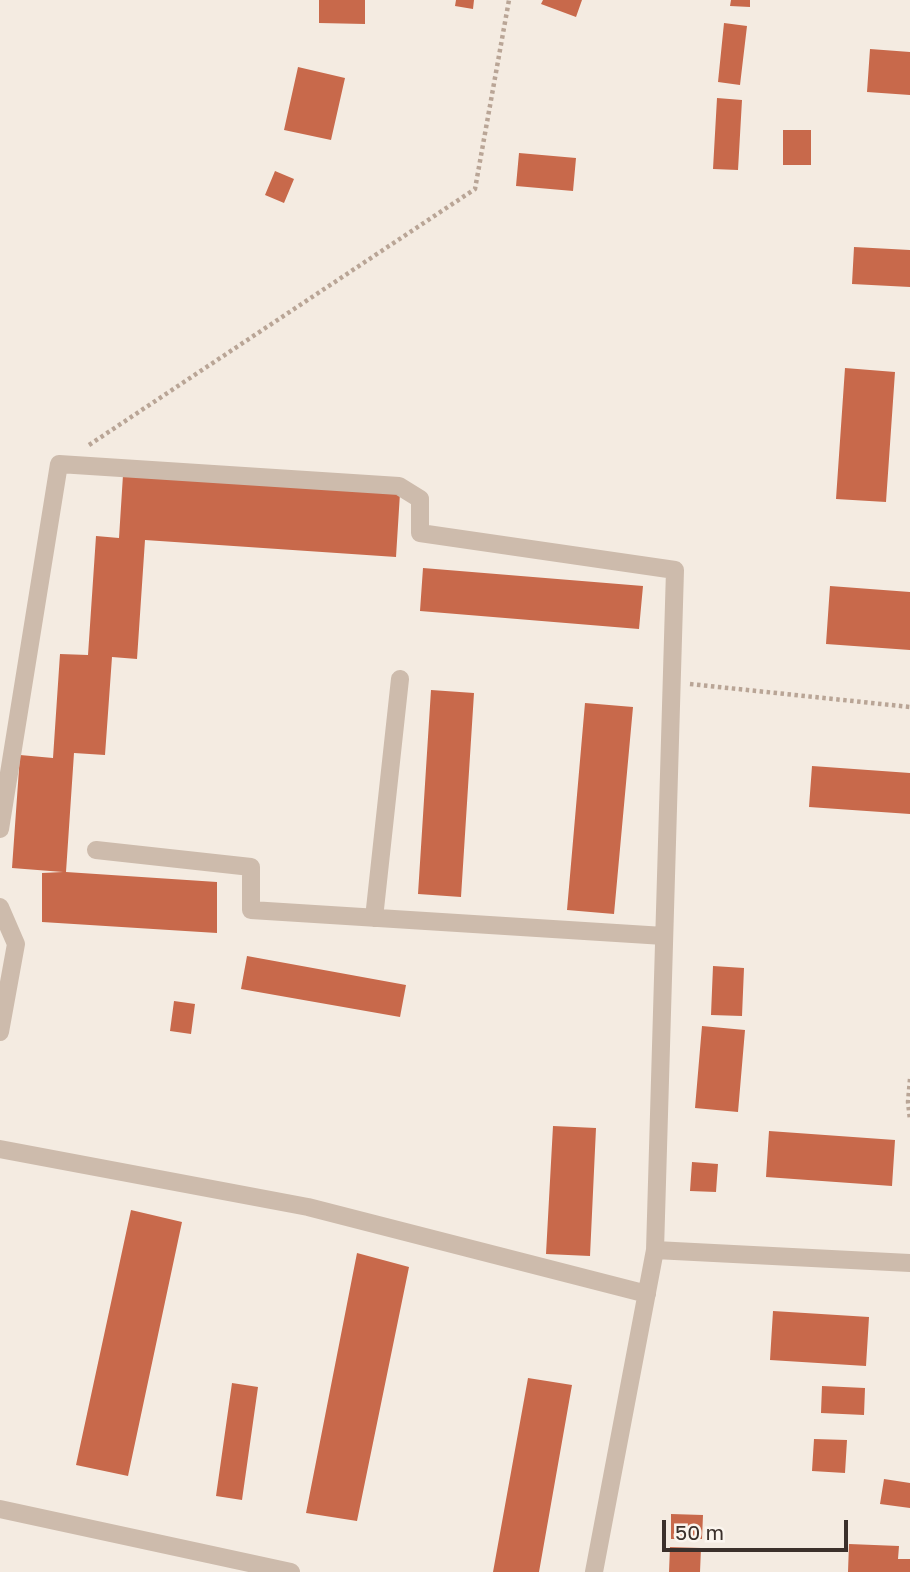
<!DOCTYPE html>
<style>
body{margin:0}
#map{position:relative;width:910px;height:1572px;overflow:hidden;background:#f4ebe1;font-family:"Golos Text",sans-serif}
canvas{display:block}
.scale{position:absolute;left:662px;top:1520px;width:186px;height:32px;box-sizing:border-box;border:4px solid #3b302b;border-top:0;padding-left:9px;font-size:21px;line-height:24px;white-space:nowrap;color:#3b302b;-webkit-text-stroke:5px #fbf5ee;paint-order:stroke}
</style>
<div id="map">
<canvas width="910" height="1572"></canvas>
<div class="scale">50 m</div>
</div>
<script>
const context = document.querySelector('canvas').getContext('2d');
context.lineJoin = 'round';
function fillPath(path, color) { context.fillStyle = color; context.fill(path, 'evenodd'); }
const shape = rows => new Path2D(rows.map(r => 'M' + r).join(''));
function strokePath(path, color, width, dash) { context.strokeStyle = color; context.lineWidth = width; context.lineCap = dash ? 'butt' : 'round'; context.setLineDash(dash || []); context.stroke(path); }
fillPath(shape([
 [319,0,365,0,365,24,319,23],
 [456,0,474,0,473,9,455,6],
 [543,0,582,0,576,17,541,4],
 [731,0,750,0,750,7,730,6],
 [724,23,747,26,740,85,718,82],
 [870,49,910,52,910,95,867,92],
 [298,67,345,78,331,140,284,130],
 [717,98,742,100,738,170,713,169],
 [783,130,811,130,811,165,783,165],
 [519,153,576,158,573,191,516,186],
 [275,171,294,179,284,203,265,195],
 [854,247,910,250,910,287,852,284],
 [845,368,895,372,886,502,836,499],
 [123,475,400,493,396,557,145,540,137,659,112,657,105,755,74,753,66,872,217,882,217,933,42,922,42,873,63,872,12,868,20,755,53,758,60,654,88,655,96,536,119,538],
 [423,568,643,586,639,629,420,611],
 [830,586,910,592,910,650,826,644],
 [431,690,474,693,461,897,418,894],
 [585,703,633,707,614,914,567,910],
 [812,766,910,773,910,814,809,807],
 [247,956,406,985,400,1017,241,989],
 [713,966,744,968,742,1016,711,1015],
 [174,1001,195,1004,191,1034,170,1031],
 [702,1026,745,1030,738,1112,695,1108],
 [553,1126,596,1128,590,1256,546,1254],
 [769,1131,895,1140,892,1186,766,1177],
 [692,1162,718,1164,716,1192,690,1191],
 [131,1210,182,1222,128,1476,76,1465],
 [357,1253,409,1267,357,1521,306,1513],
 [773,1311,869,1317,866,1366,770,1360],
 [528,1378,572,1385,539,1572,493,1572],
 [232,1383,258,1387,242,1500,216,1496],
 [822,1386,865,1388,864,1415,821,1413],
 [814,1439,847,1440,845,1473,812,1471],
 [884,1479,910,1483,910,1508,880,1504],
 [671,1514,703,1515,702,1539,671,1539],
 [849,1544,899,1546,898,1559,910,1559,910,1572,848,1572],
 [670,1547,701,1548,700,1572,669,1572]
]), '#c8694b');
strokePath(shape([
 [89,445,475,189,509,0],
 [690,684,910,707],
 [910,1079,908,1102,910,1120]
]), '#b9a596', 4.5, [3.5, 3.5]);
strokePath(shape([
 [0,829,59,464,399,486,420,499,420,533,675,570,655,1250],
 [96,850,251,867,251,910,664,936],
 [0,907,16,944,0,1032],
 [374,918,400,679],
 [0,1149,308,1207,647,1294],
 [0,1509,291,1572],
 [594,1572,655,1250,910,1263]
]), '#cdbbac', 18);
</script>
